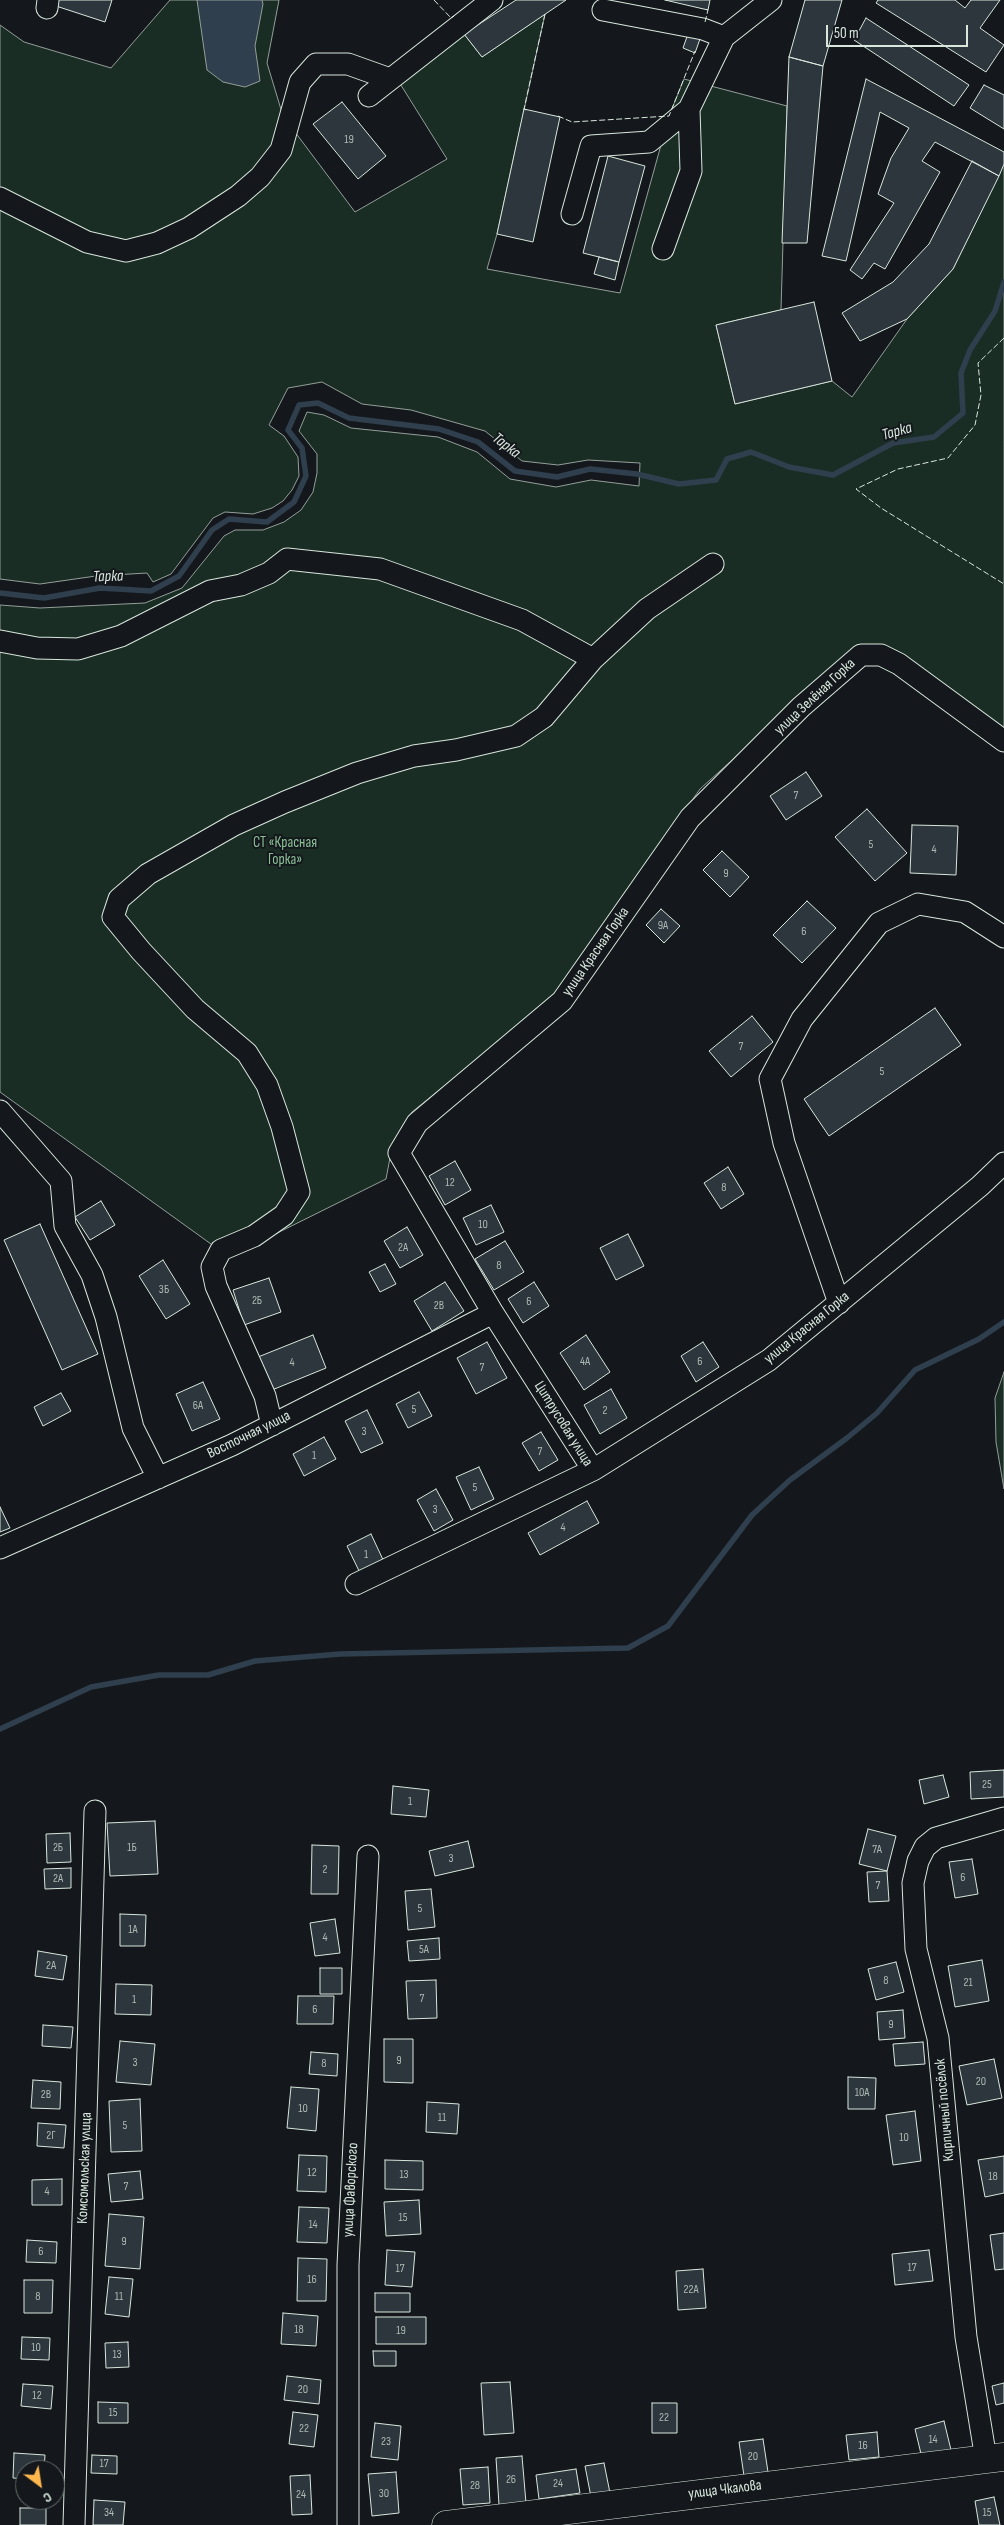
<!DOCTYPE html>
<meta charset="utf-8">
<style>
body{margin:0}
#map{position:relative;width:1004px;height:2525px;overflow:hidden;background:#14181c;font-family:"Sofia Sans Condensed",sans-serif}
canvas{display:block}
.north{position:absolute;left:15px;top:2460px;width:50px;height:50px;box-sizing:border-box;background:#14181c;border:1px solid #626a69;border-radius:50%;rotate:149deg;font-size:14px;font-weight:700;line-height:20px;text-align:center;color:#d8e6dc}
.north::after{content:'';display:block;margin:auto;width:18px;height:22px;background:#ffb74d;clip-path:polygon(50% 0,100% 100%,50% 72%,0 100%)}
.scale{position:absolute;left:826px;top:25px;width:142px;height:22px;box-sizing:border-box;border:2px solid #d8e6dc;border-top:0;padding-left:6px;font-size:15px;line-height:18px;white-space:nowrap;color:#d8e6dc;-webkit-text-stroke:4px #14181c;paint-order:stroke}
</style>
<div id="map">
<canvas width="1004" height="2525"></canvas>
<div class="north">С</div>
<div class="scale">50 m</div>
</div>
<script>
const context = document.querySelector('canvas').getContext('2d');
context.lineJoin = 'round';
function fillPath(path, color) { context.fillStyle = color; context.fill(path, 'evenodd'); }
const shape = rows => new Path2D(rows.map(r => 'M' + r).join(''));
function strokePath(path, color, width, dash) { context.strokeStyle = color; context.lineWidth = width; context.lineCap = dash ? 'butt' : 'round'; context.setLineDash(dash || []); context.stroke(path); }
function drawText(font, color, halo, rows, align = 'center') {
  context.font = font + ' "Sofia Sans Condensed",sans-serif'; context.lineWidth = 4; context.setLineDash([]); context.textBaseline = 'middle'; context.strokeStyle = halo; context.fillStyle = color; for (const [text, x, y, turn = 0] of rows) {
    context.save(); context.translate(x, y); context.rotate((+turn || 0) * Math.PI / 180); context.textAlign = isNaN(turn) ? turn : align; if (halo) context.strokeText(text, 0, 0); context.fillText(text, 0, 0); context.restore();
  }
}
const green = shape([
 [170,0,279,0,267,63,283,116,355,212,447,159,399,82,464,34,482,57,545,14,497,234,487,269,620,293,669,116,684,79,787,106,781,310,716,325,735,404,832,381,852,397,907,319,953,269,1004,164,1004,731,883,647,830,672,700,789,551,1000,412,1112,393,1142,386,1179,229,1257,0,1092,0,605,40,608,145,603,182,588,224,536,235,530,263,530,284,522,301,510,313,492,317,473,317,454,299,431,307,412,324,415,351,428,438,437,477,452,510,479,556,487,591,480,639,486,640,463,588,460,558,465,522,461,485,431,411,410,362,404,322,382,288,388,269,425,284,436,298,457,299,476,292,490,283,501,272,508,253,514,225,512,213,518,171,574,153,582,147,573,96,576,40,584,0,579,0,25,24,42,111,68,170,0],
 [1004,1372,1004,1489,996,1442,995,1398,1004,1372]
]);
fillPath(green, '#1a2d24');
strokePath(green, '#939e99', 1);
const water = shape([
 [197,0,262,0,263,4,255,46,260,81,245,87,223,82,207,70,197,0]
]);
fillPath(water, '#2f3f4d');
strokePath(water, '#939e99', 1);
strokePath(shape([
 [0,593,44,598,100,588,151,591,179,576,212,530,229,519,267,522,294,502,306,476,302,448,288,430,299,405,318,403,349,418,439,429,478,442,515,471,557,477,590,469,637,474,679,484,716,480,727,459,751,452,789,467,833,475,893,443,934,437,963,413,961,373,970,350,995,311,1004,282],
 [0,1729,91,1687,159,1675,208,1675,255,1661,340,1654,628,1648,668,1626,752,1515,790,1480,847,1438,877,1413,915,1370,979,1339,1004,1322]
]), '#2f3f4d', 5.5);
const building = shape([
 [58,0,112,0,105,22,56,6,58,0],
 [516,0,566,0,482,57,464,34,516,0],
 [665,0,710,0,708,10,665,0],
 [805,0,842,0,823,66,789,57,805,0],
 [878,0,955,0,965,8,971,0,1000,0,980,28,1004,45,986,72,876,3,878,0],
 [866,18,969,85,954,106,854,40,866,18],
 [689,31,701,36,695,53,683,48,689,31],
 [789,57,823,66,807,243,782,243,789,57],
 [866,79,1004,152,1004,164,999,176,935,142,922,161,940,172,885,269,874,263,862,279,850,270,894,203,878,194,891,158,909,128,880,112,846,261,822,256,866,79],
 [984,85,1004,95,1004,129,970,108,984,85],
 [342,102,386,156,358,179,313,124,342,102],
 [524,109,560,117,533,242,497,234,524,109],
 [608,156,645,166,619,262,583,253,608,156],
 [972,161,999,176,953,269,907,319,860,341,842,313,893,282,929,244,972,161],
 [599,257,619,262,615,280,594,274,599,257],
 [814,302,832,381,735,404,716,325,814,302],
 [806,772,822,796,786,820,770,796,806,772],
 [867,809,907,853,875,881,835,837,867,809],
 [912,825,958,826,956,875,910,873,912,825],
 [722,851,749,877,730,897,703,870,722,851],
 [807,901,836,928,802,963,773,935,807,901],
 [661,909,680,926,664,943,646,925,661,909],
 [935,1008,961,1045,829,1136,804,1099,935,1008],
 [752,1016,773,1042,731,1077,709,1051,752,1016],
 [455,1161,471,1190,445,1205,429,1176,455,1161],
 [728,1167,744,1194,721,1209,704,1183,728,1167],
 [101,1201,115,1225,90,1240,75,1217,101,1201],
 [491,1205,504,1232,476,1245,463,1218,491,1205],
 [40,1224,98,1354,62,1370,4,1240,40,1224],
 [407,1227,423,1255,400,1268,384,1241,407,1227],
 [628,1234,644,1266,616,1280,600,1248,628,1234],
 [505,1241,524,1272,494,1290,475,1259,505,1241],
 [163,1260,190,1304,166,1319,139,1276,163,1260],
 [385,1264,396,1284,380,1292,369,1272,385,1264],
 [269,1278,281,1312,244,1325,233,1290,269,1278],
 [445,1282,464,1311,432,1331,414,1301,445,1282],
 [534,1282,549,1306,523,1323,508,1299,534,1282],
 [313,1335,326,1368,272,1390,258,1357,313,1335],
 [586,1335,610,1372,584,1390,560,1353,586,1335],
 [487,1342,507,1378,476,1394,457,1358,487,1342],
 [703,1342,719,1367,696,1382,681,1356,703,1342],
 [203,1382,220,1419,192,1431,176,1394,203,1382],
 [611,1389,627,1418,600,1434,584,1405,611,1389],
 [419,1392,432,1416,408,1428,396,1404,419,1392],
 [61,1393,71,1411,43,1426,34,1407,61,1393],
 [367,1410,383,1443,361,1453,345,1421,367,1410],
 [541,1432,558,1460,539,1471,522,1443,541,1432],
 [324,1437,336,1459,304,1476,293,1454,324,1437],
 [479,1467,494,1499,471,1510,456,1477,479,1467],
 [436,1489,453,1520,434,1531,417,1500,436,1489],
 [587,1501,599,1523,540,1555,528,1533,587,1501],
 [0,1507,10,1528,0,1532,0,1507],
 [371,1534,385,1564,361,1575,347,1546,371,1534],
 [1004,1770,1004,1797,971,1799,970,1772,1004,1770],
 [943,1775,949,1797,924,1804,919,1780,943,1775],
 [393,1786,429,1790,426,1817,391,1814,393,1786],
 [155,1821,158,1874,110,1876,107,1823,155,1821],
 [868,1829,896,1836,887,1871,859,1864,868,1829],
 [70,1833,71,1862,47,1863,46,1834,70,1833],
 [468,1841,474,1867,435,1876,429,1851,468,1841],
 [312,1845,339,1846,338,1894,311,1894,312,1845],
 [972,1859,978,1894,955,1898,949,1862,972,1859],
 [71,1868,71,1888,45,1889,44,1869,71,1868],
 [887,1871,889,1901,869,1902,867,1872,887,1871],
 [431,1889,435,1927,408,1930,405,1891,431,1889],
 [120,1914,146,1915,145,1946,120,1946,120,1914],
 [335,1919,340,1953,315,1956,310,1923,335,1919],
 [439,1938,440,1959,409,1961,407,1941,439,1938],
 [38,1951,67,1956,63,1980,35,1976,38,1951],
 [982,1960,989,2001,955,2007,948,1966,982,1960],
 [896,1962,904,1992,876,2000,868,1969,896,1962],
 [320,1968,342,1968,342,1994,320,1994,320,1968],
 [436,1980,437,2018,408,2019,406,1981,436,1980],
 [116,1984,152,1985,151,2015,115,2014,116,1984],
 [298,1996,334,1996,333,2024,297,2024,298,1996],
 [903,2010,905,2038,879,2040,877,2012,903,2010],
 [43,2025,73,2027,71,2048,42,2046,43,2025],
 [384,2039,413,2039,413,2083,384,2082,384,2039],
 [120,2041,155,2044,151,2085,116,2082,120,2041],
 [923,2042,925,2064,895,2066,893,2044,923,2042],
 [311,2052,338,2054,337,2076,309,2074,311,2052],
 [994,2059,1002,2098,967,2105,959,2066,994,2059],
 [848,2077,876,2078,875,2109,848,2109,848,2077],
 [33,2080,61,2082,60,2109,31,2108,33,2080],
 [291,2087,319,2089,316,2131,287,2128,291,2087],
 [140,2099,142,2151,111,2152,109,2101,140,2099],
 [427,2102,459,2104,457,2134,426,2132,427,2102],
 [915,2111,921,2161,893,2165,886,2115,915,2111],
 [38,2123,66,2125,64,2148,37,2146,38,2123],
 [299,2155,327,2156,326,2192,297,2191,299,2155],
 [1004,2156,1004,2193,985,2197,978,2160,1004,2156],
 [385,2160,423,2161,423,2190,385,2189,385,2160],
 [140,2171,143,2199,111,2202,108,2174,140,2171],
 [62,2179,62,2205,32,2205,32,2180,62,2179],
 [419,2200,421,2234,386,2236,384,2202,419,2200],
 [299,2207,329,2208,327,2243,297,2242,299,2207],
 [109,2214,144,2217,140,2269,105,2266,109,2214],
 [1004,2233,1004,2269,995,2270,990,2235,1004,2233],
 [27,2240,57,2242,56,2263,26,2262,27,2240],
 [387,2250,415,2252,412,2287,385,2285,387,2250],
 [929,2250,933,2281,895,2285,892,2254,929,2250],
 [298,2258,327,2259,326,2301,297,2301,298,2258],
 [703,2269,706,2308,678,2310,676,2271,703,2269],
 [109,2277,133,2279,129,2317,105,2314,109,2277],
 [24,2280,53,2280,52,2313,24,2313,24,2280],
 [375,2293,410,2293,410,2312,375,2312,375,2293],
 [283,2313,318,2316,316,2346,281,2344,283,2313],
 [376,2317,426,2317,426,2344,376,2344,376,2317],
 [22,2337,50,2338,49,2360,21,2359,22,2337],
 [128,2342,129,2367,106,2368,105,2343,128,2342],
 [373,2351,396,2351,396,2366,374,2366,373,2351],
 [287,2376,321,2380,319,2404,284,2400,287,2376],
 [510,2382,514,2433,484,2435,481,2383,510,2382],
 [1004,2383,1004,2403,996,2405,992,2386,1004,2383],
 [23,2384,53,2386,51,2409,21,2406,23,2384],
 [98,2402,128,2403,128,2423,98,2423,98,2402],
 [652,2403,677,2403,677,2433,652,2433,652,2403],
 [293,2412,318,2415,314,2447,289,2444,293,2412],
 [944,2421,951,2450,922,2458,915,2429,944,2421],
 [375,2423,401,2426,398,2460,371,2457,375,2423],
 [877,2432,879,2457,849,2460,846,2435,877,2432],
 [763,2439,768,2472,744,2476,739,2442,763,2439],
 [14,2453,45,2455,44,2470,25,2470,25,2479,13,2478,14,2453],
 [92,2455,117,2456,117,2474,91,2473,92,2455],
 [522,2456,526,2503,499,2505,496,2458,522,2456],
 [604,2463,610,2493,591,2497,585,2466,604,2463],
 [488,2467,490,2503,463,2505,460,2469,488,2467],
 [576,2469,580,2493,539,2499,536,2475,576,2469],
 [396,2472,399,2513,372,2516,368,2474,396,2472],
 [310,2475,312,2514,292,2515,290,2476,310,2475],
 [994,2497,1000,2525,979,2525,975,2501,994,2497],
 [94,2500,125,2502,123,2525,93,2525,94,2500],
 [20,2508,46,2508,46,2525,20,2525,20,2508]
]);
fillPath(building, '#2c363c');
strokePath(building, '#d8e6dc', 1);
const minor = shape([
 [47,8,48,0],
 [603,10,703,29,724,37],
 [369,96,492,0],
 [0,198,87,242,126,251,157,243,189,228,238,196,260,177,281,150,300,82,316,64,348,64,390,79],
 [572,214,591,146,649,142,689,109],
 [663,249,691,171,689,109,724,37,771,0],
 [0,641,37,648,78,649,121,636,210,591,241,585,269,573,287,559,380,569,522,620,593,659,647,609,713,564],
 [0,1111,61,1181,65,1226,92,1275,106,1317,133,1428,158,1478],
 [839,1303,784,1143,770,1079,802,1019,879,923,918,904,965,912,1004,937],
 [272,1425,265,1396,216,1286,212,1267,221,1250,254,1236,284,1215,299,1192,282,1127,267,1085,247,1053,195,1009,141,951,113,917,119,899,148,874,234,825,285,802,357,773,414,756,456,750,516,736,544,717,593,659],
 [593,1470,769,1360,980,1186,1004,1163],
 [0,1548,232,1445,493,1313],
 [356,1584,593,1470,493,1313,399,1153,417,1123,562,1001,690,818,801,707,861,655,881,655,899,664,1004,741],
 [990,2458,985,2453,966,2337,938,2038,916,1949,913,1883,918,1861,925,1847,936,1838,1004,1818],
 [74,2525,95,1811],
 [348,2525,348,2265,368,1856]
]);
const major = shape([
 [446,2525,1004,2457]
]);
strokePath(minor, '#d8e6dc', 23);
strokePath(major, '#d8e6dc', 29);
strokePath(minor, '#14181c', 21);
strokePath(major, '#14181c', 28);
strokePath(shape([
 [434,0,451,18,454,16],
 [705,22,708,10,705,9],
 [526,110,524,109,545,14,547,13],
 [558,116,572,122,669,116,695,51],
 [1004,338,978,363,981,395,975,425,948,458,898,469,856,489,881,508,1004,584]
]), '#d8e6dc', 1, [6, 2.5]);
drawText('12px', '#adbab4', null, [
 ["19",349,140],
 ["7",796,796],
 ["5",871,845],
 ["4",934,850],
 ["9",726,874],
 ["9А",663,926],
 ["6",804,932],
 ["7",741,1047],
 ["5",882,1072],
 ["12",450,1183],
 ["8",724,1188],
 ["10",483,1225],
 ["2А",403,1248],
 ["8",499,1266],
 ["3Б",164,1290],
 ["2Б",257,1301],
 ["6",529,1302],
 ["2В",439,1306],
 ["4А",585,1362],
 ["6",700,1362],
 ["4",292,1363],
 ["7",482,1368],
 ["6А",198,1406],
 ["5",414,1410],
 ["2",605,1411],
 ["3",364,1432],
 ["7",540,1452],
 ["1",314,1456],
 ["5",475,1488],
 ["3",435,1510],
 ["4",563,1528],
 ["1",366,1555],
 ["25",987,1785],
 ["1",410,1802],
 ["2Б",58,1848],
 ["1Б",132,1848],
 ["7А",877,1850],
 ["3",451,1859],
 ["2",325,1870],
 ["6",963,1878],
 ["2А",58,1879],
 ["7",878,1886],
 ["5",420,1909],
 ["1А",133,1930],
 ["4",325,1938],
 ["5А",424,1950],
 ["2А",51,1966],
 ["8",886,1981],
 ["21",968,1983],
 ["7",422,1999],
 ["1",134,2000],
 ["6",315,2010],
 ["9",891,2025],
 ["9",399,2061],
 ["3",135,2063],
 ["8",324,2064],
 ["20",981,2082],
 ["10А",862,2093],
 ["2В",46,2095],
 ["10",303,2109],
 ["11",442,2118],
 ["5",125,2126],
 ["2Г",51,2136],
 ["10",904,2138],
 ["12",312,2173],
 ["13",404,2175],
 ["18",993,2177],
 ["7",126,2187],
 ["4",47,2192],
 ["15",403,2218],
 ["14",313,2225],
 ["9",124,2242],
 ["6",41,2252],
 ["17",912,2268],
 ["17",400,2269],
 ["16",312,2280],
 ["22А",691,2290],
 ["8",38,2297],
 ["11",119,2297],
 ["18",299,2330],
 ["19",401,2331],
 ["10",36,2348],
 ["13",117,2355],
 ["20",303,2390],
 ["12",37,2396],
 ["15",113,2413],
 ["22",664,2418],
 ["22",304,2429],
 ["14",933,2440],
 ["23",386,2442],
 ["16",863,2446],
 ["20",753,2457],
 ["17",104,2464],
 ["26",511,2480],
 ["24",558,2484],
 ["28",475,2486],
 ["30",384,2494],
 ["24",301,2495],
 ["34",109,2513],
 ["15",987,2513]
]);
drawText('15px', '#d8e6dc', '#14181c', [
 ["улица Зелёная Горка",815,697,-43],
 ["улица Красная Горка",596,952,-55],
 ["улица Красная Горка",807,1328,-39],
 ["Цитрусовая улица",563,1424,58],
 ["Восточная улица",249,1435,-26],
 ["Кирпичный посёлок",945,2110,-95],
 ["Комсомольская улица",85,2168,-88],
 ["улица Фаворского",351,2190,-87],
 ["улица Чкалова",725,2490,-7]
]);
drawText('15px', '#8ac095', '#14181c', [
 ["СТ «Красная",285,843],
 ["Горка»",285,860]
]);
drawText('italic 16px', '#d8e6dc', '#14181c', [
 ["Тарка",897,432,-16],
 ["Тарка",506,446,38],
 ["Тарка",108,577,-2]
]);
</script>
